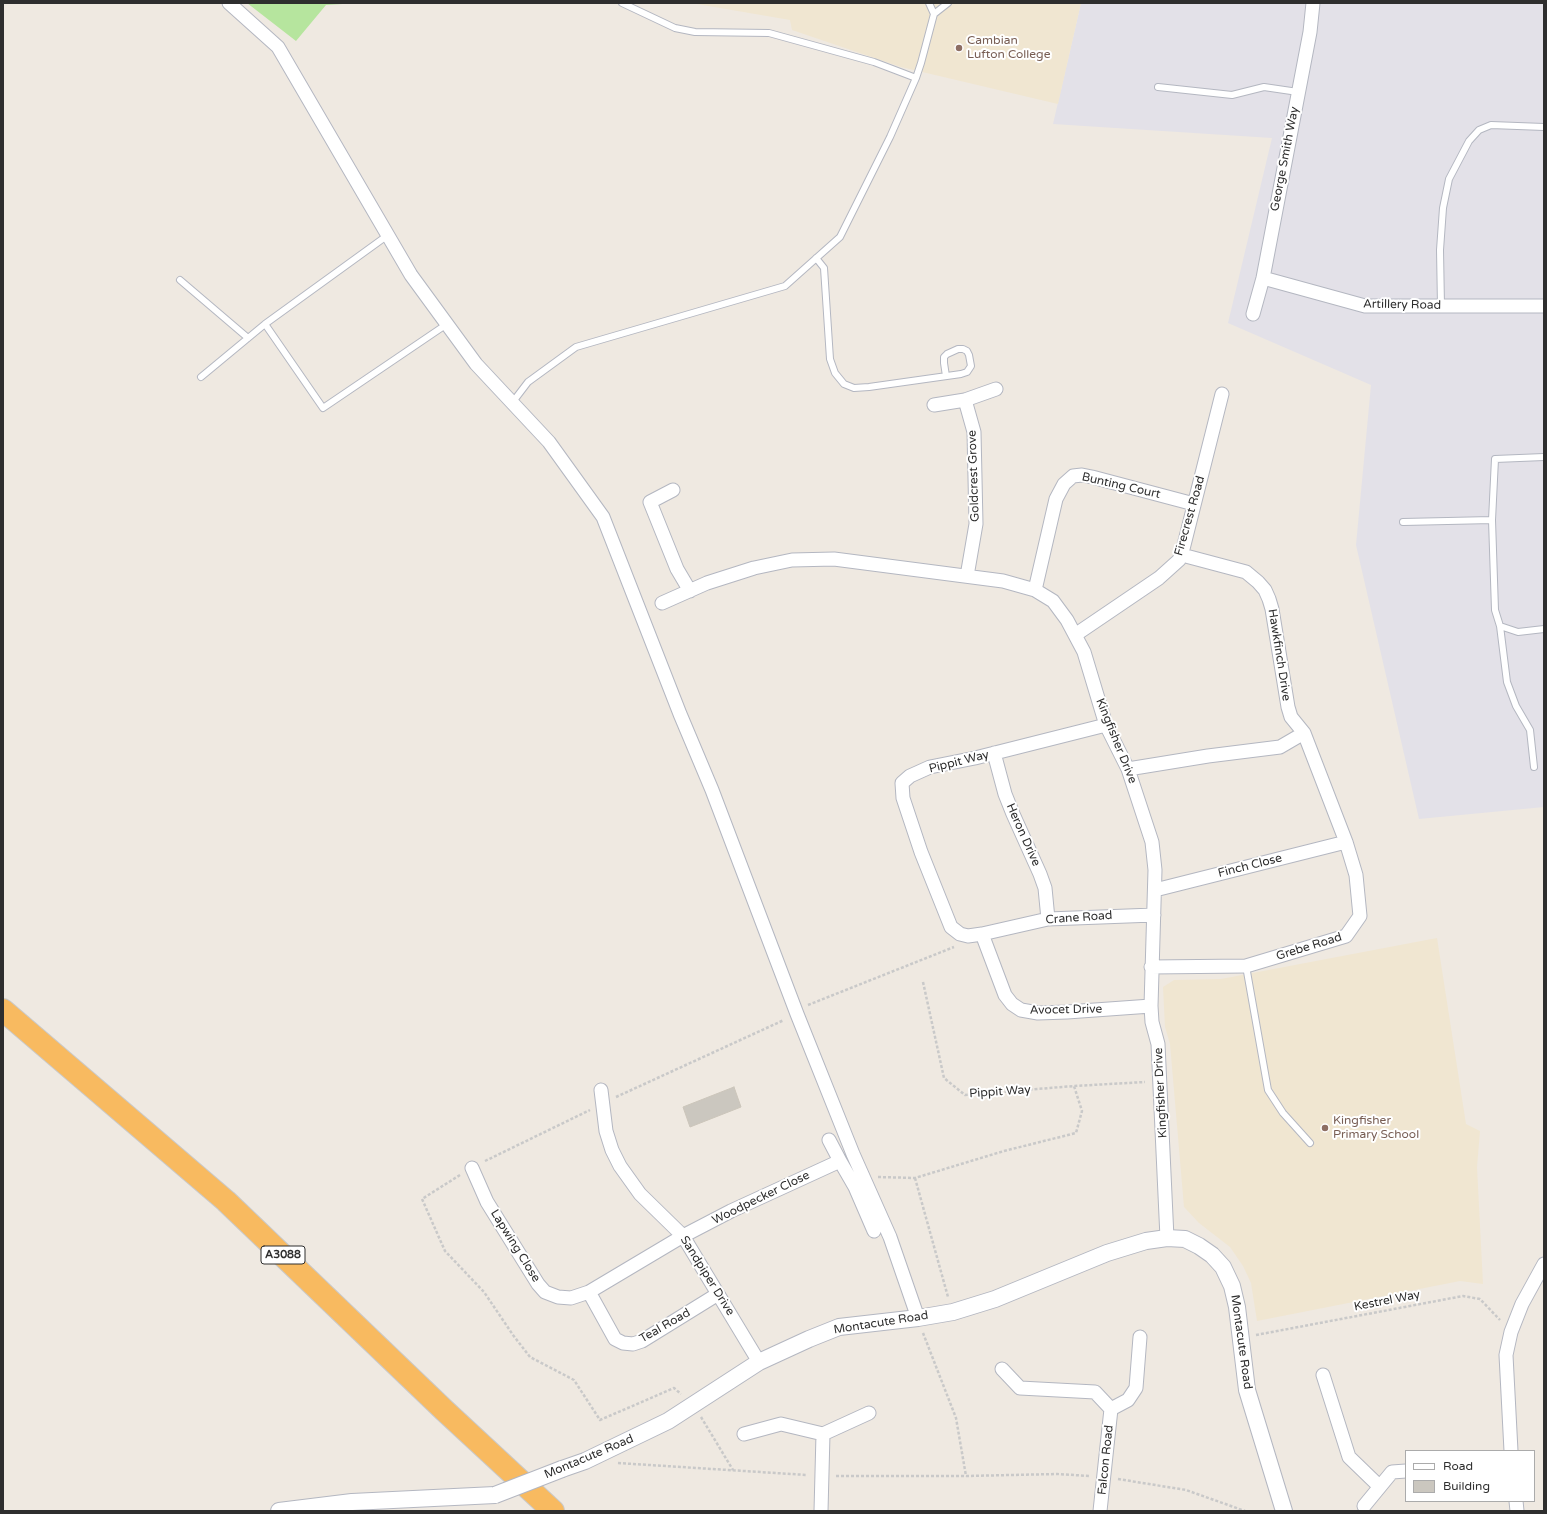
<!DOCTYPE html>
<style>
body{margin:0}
#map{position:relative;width:1547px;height:1514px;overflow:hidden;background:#efe9e1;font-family:"Varela Round",sans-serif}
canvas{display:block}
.frame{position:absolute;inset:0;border:4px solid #2e2e2e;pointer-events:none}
.legend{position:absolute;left:1405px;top:1450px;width:130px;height:52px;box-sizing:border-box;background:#fff;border:1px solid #ababab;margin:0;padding:5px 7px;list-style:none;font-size:12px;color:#2e2e2e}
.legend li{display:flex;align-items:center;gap:8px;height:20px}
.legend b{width:20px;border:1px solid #ababab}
</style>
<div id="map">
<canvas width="1547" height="1514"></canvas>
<div class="frame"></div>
<ul class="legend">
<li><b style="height:5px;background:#fff"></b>Road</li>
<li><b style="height:11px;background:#cbc7bf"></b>Building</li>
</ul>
</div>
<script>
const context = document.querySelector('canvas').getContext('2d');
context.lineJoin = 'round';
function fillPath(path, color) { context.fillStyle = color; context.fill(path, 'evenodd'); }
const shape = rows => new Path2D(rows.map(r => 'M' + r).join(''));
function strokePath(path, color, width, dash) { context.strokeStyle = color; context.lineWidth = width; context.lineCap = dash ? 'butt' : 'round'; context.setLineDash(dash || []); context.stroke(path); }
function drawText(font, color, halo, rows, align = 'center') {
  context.font = font + ' "Varela Round",sans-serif'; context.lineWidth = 4; context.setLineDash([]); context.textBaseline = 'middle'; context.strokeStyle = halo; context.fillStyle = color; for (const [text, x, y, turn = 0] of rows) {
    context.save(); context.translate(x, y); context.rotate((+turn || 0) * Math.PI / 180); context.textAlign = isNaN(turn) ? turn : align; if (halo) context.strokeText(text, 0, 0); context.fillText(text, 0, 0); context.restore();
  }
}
fillPath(shape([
 [1081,3,1544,3,1544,807,1419,819,1356,545,1371,385,1228,323,1272,138,1053,124]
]), '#e3e1e8');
fillPath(shape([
 [691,3,1081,3,1058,104,901,67,792,30,790,20],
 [1437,938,1466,1124,1480,1131,1477,1167,1483,1284,1460,1281,1257,1321,1251,1283,1243,1266,1230,1247,1199,1223,1184,1207,1170,1044,1165,1027,1163,987,1174,980,1221,979]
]), '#f0e6d1');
fillPath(shape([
 [247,3,359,3,326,5,296,41]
]), '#b6e59e');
const building = shape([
 [734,1087,741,1107,690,1127,683,1107,734,1087]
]);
fillPath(building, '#cbc7bf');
strokePath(building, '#cbc5ba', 1);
const service = shape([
 [622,3,675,28,695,32,769,33,874,62,916,78],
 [934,14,948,3],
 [1158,87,1232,95,1264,87,1298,92],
 [388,235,265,324,323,408,447,324],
 [816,258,824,268,830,359,835,373,844,384,854,388,869,387,961,374,967,372,971,366,969,355,967,351,963,349,958,349,947,354,944,357,944,363,946,376],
 [180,280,248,338],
 [1441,306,1440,250,1443,208,1449,179,1469,141,1479,130,1491,125,1544,127],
 [201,377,265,324],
 [512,403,528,382,576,347,785,286,840,237,890,137,916,78,921,63,934,14,929,3],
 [1492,520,1495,610,1500,626,1518,632,1544,629],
 [1403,522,1492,520,1495,459,1544,457],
 [1500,626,1507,682,1516,706,1530,730,1534,767],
 [1246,966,1268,1090,1283,1113,1310,1143]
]);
const minor = shape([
 [229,3,278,47,411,275,476,364,549,442,603,517,680,714,712,790,797,1014,853,1154,890,1237,918,1318],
 [1263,278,1365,306,1544,306],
 [1253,314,1263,278,1310,32,1313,3],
 [965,400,974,432,976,524,967,576],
 [934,405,965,400,996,389],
 [673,490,650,502,677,569,690,591],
 [1035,590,1056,499,1064,484,1073,476,1082,475,1092,477,1194,504],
 [662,603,707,583,754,568,792,560,834,559,1003,581,1035,590,1053,601,1067,620,1084,652,1106,725,1128,769,1152,842,1155,870,1151,1006,1152,1022,1158,1044,1167,1238],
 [1075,635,1159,578,1179,560,1183,549,1222,394],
 [1106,725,975,758,930,767,910,776,902,783,903,798,921,852,951,927,960,934,968,936,982,934,1048,919,1154,915],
 [994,753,1005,794,1013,814,1040,874,1045,888,1048,919],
 [1128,769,1208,756,1280,747,1304,733],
 [1155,890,1346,842],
 [982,934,1005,995,1012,1004,1021,1010,1038,1013,1067,1012,1151,1006],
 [1151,967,1246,966,1346,936,1360,916,1356,875,1346,842,1304,733,1291,717,1288,707,1272,609,1269,599,1265,590,1258,582,1246,572,1182,555],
 [601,1090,606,1131,612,1150,620,1166,640,1194,683,1236,759,1362],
 [840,1161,855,1187,874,1231],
 [472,1168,487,1202,538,1284,545,1292,558,1297,571,1298,589,1292,683,1236,731,1211,840,1161,829,1140],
 [589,1292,615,1339,623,1343,633,1344,642,1341,718,1294],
 [1002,1369,1020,1388,1095,1392,1111,1409],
 [1323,1375,1349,1457,1379,1486],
 [744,1434,781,1424,823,1434,869,1413],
 [1511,1451,1506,1355,1511,1332,1522,1304,1544,1264],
 [1516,1501,1517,1511],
 [1364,1506,1392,1472,1406,1471],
 [821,1511,823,1434],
 [1100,1511,1111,1409,1128,1400,1136,1388,1140,1337]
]);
const tertiary = shape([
 [562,1469,585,1461,668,1421,759,1362,809,1339,839,1327,918,1318,953,1312,995,1299,1107,1253,1146,1241,1167,1238,1185,1239,1199,1246,1212,1255,1223,1267,1232,1286,1237,1307,1247,1390,1284,1511],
 [279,1511,352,1502,495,1495]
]);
const trunk = shape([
 [3,1010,226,1201,444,1410,553,1511]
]);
strokePath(service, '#b4b7c1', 8);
strokePath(minor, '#b4b7c1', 15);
strokePath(tertiary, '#b4b7c1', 18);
strokePath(trunk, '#c9c9c9', 24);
strokePath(shape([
 [923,982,944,1078,965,1095,1074,1086,1145,1082],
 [808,1005,954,947],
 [616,1097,784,1020],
 [485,1161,590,1110],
 [460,1175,422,1199,445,1251,484,1292,513,1335,530,1357,574,1380,600,1420,674,1388,681,1394],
 [878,1177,915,1178,1004,1151,1076,1133,1082,1111,1074,1086],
 [915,1178,948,1297],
 [923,1333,956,1418,966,1476],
 [1256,1335,1463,1296,1480,1299,1500,1320],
 [701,1417,733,1470],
 [618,1463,807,1475],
 [836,1476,966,1476,1057,1474,1089,1476],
 [1118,1479,1186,1490,1245,1511]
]), '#c9c9c9', 2.5, [3, 2]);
strokePath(service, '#fff', 6);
strokePath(minor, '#fff', 13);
strokePath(tertiary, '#fff', 16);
strokePath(trunk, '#f8ba60', 22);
const tertiaryBridge = shape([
 [495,1495,562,1469]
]);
strokePath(tertiaryBridge, '#b4b7c1', 18, []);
strokePath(tertiaryBridge, '#fff', 16);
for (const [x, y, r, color] of [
 [959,48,4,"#8d6e63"],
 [1325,1128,4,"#8d6e63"]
]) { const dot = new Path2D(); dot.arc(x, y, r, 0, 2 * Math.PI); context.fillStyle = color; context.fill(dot); strokePath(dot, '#fff', 1.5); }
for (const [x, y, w] of [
 [283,1255,44]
]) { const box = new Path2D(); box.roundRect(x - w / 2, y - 9, w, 18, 3); context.fillStyle = '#fff'; context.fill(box); strokePath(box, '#2e2e2e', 1); }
drawText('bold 11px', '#2e2e2e', null, [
 ["A3088",283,1255]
]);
drawText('12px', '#785e54', '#fff', [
 ["Cambian",967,41],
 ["Lufton College",967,55],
 ["Kingfisher",1333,1121],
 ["Primary School",1333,1135]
], 'left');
drawText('12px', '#2e2e2e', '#fff', [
 ["George Smith Way",1285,159,-79],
 ["Artillery Road",1402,305,1],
 ["Goldcrest Grove",974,476,-92],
 ["Bunting Court",1121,486,13],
 ["Firecrest Road",1190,516,-74],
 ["Hawkfinch Drive",1279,655,81],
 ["Kingfisher Drive",1116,741,68],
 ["Pippit Way",959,762,-14],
 ["Heron Drive",1023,835,66],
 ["Finch Close",1250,866,-14],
 ["Crane Road",1079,918,-4],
 ["Grebe Road",1309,947,-17],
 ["Avocet Drive",1066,1010,-1],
 ["Pippit Way",1000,1092,-4],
 ["Kingfisher Drive",1161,1093,-93],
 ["Woodpecker Close",761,1198,-26],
 ["Lapwing Close",515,1246,58],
 ["Sandpiper Drive",707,1276,58],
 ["Kestrel Way",1387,1301,-11],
 ["Montacute Road",881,1323,-9],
 ["Teal Road",665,1326,-30],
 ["Montacute Road",1241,1342,82],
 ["Montacute Road",589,1457,-23],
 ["Falcon Road",1106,1460,-84]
]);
</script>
